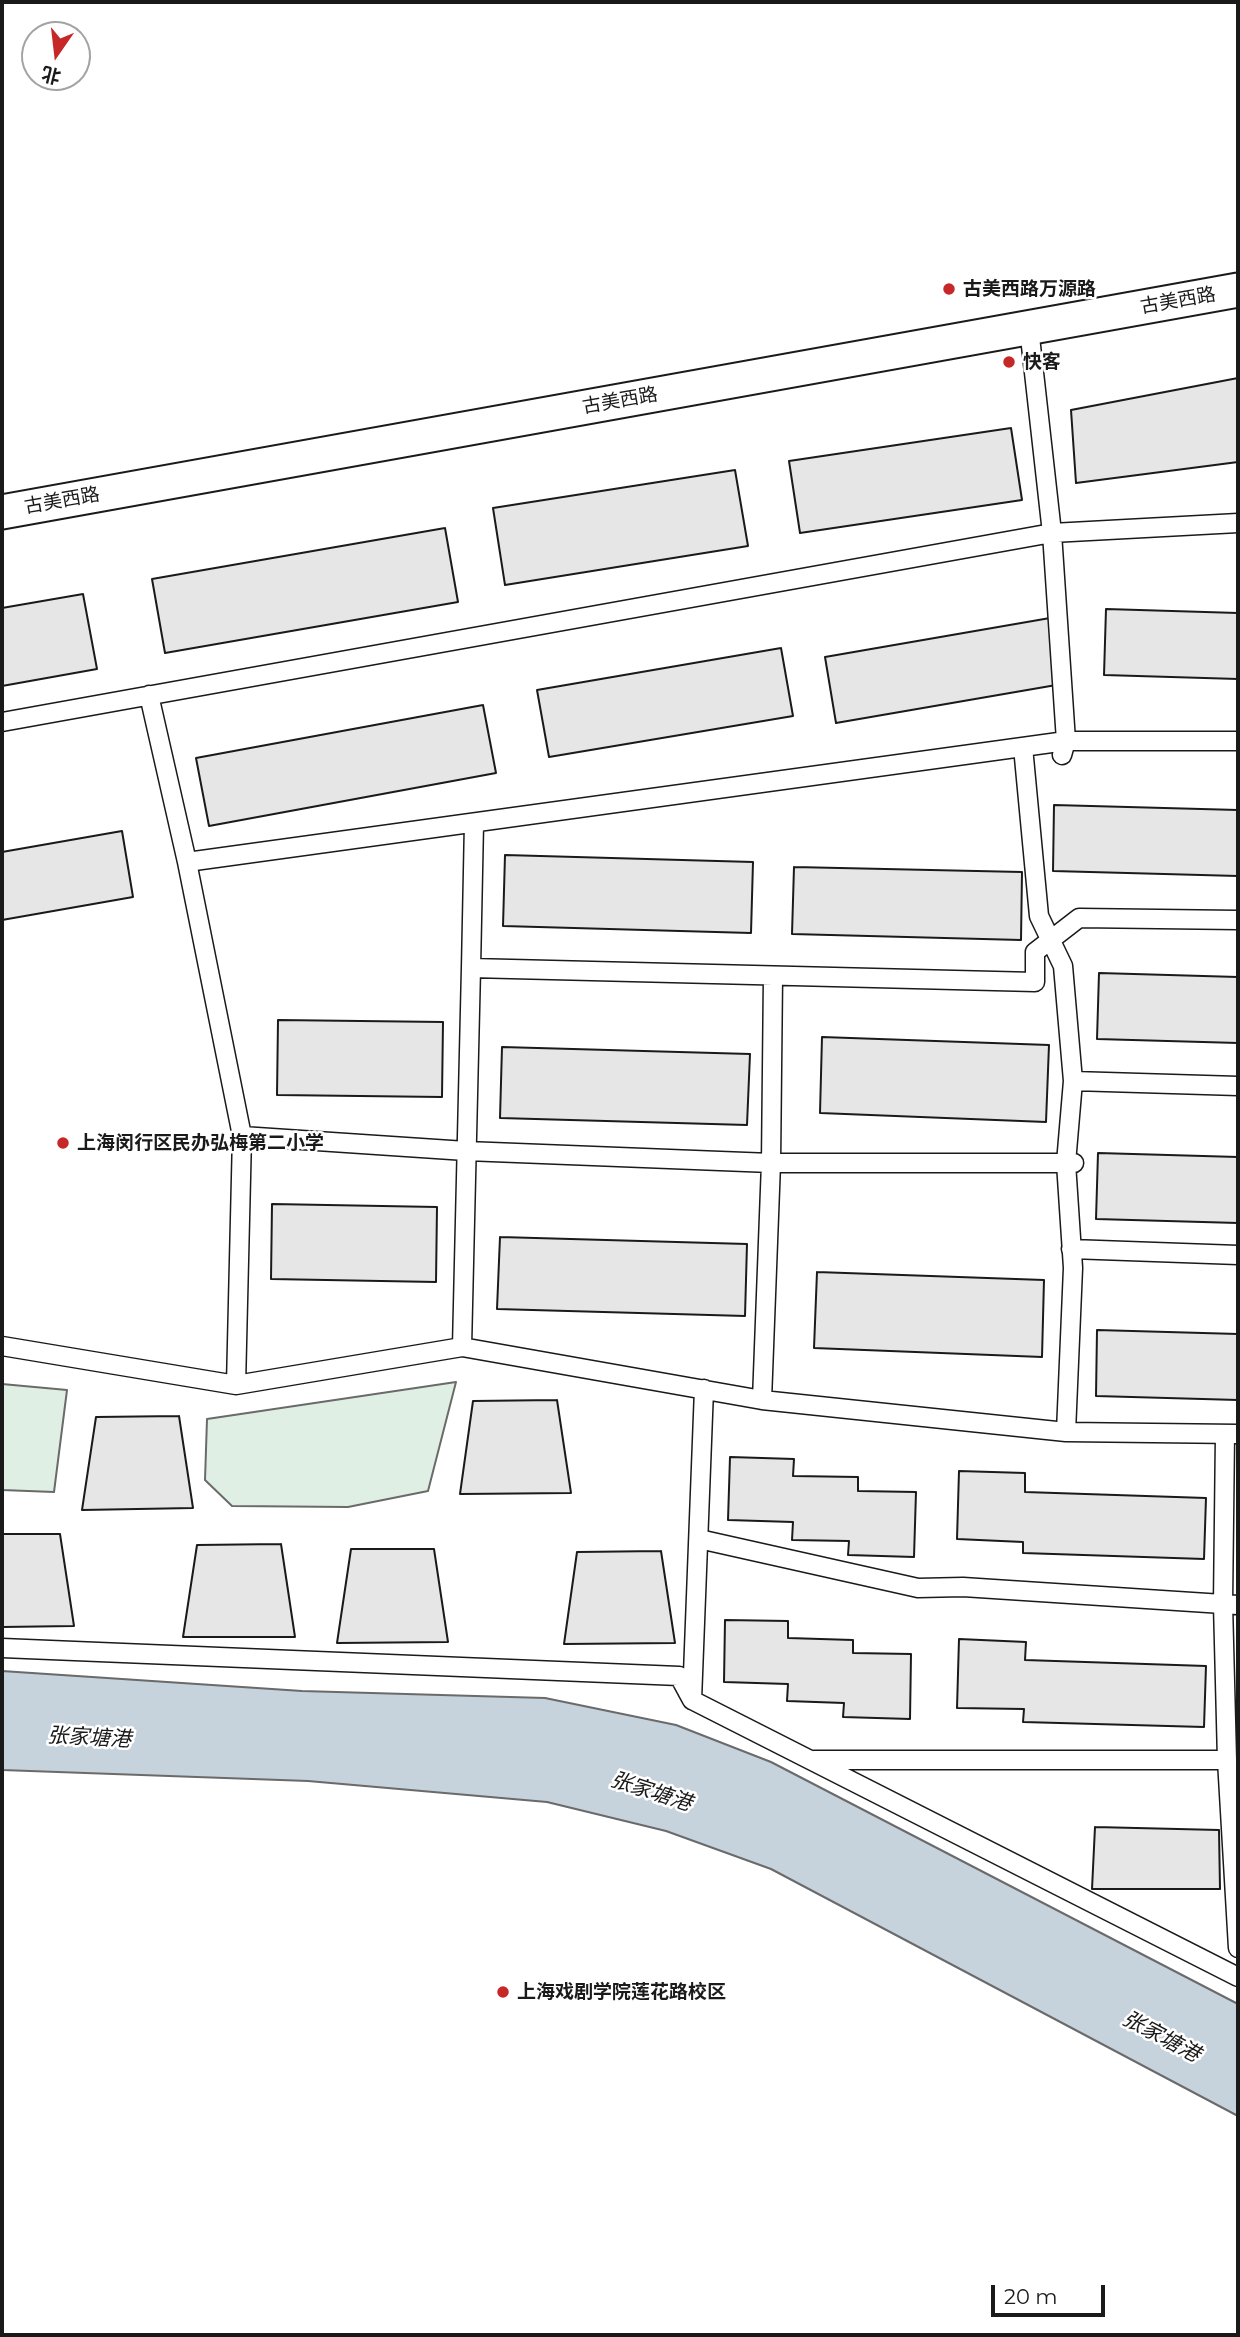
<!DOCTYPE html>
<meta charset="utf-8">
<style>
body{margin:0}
#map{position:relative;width:1240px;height:2337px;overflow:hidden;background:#fff;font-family:Montserrat,"Noto Sans SC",sans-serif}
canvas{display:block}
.frame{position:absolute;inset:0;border:4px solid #1a1a1a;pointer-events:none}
.north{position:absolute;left:21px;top:21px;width:70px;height:70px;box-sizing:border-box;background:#fff;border:2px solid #a3a3a3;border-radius:50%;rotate:194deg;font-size:19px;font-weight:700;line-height:28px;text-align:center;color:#1a1a1a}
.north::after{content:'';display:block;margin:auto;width:24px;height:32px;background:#c62828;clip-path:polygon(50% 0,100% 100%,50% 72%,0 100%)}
.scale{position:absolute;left:991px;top:2285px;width:114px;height:32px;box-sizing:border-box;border:4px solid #1a1a1a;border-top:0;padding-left:9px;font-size:21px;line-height:24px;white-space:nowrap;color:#1a1a1a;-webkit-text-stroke:5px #fff;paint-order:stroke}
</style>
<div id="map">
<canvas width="1240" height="2337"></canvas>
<div class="frame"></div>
<div class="north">北</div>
<div class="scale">20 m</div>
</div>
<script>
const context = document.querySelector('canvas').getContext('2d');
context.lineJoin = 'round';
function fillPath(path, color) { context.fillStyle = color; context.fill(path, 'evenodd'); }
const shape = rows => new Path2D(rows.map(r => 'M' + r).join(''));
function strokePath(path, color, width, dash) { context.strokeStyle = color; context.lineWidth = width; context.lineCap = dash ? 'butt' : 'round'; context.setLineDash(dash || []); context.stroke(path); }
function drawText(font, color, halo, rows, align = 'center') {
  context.font = font + ' Montserrat,"Noto Sans SC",sans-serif'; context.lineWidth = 5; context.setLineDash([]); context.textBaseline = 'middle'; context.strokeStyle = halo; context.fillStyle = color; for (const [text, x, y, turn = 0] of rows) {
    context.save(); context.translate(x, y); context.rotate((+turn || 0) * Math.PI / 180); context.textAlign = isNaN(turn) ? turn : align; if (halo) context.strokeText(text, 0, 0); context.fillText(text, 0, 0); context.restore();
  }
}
const green = shape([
 [456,1382,428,1491,348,1507,232,1506,205,1480,207,1419,456,1382],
 [2,1384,67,1390,54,1492,2,1490,2,1384]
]);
fillPath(green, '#e0efe3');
strokePath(green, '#6a6a6a', 2);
const water = shape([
 [2,1671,302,1691,545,1698,676,1725,771,1762,1238,2004,1238,2116,771,1869,666,1831,547,1802,308,1781,2,1770,2,1671]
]);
fillPath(water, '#c6d2dc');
strokePath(water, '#6a6a6a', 2);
const building = shape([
 [1238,378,1238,462,1076,483,1071,410,1238,378],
 [1011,428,1022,500,800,533,789,461,1011,428],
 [735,470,748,546,505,585,493,508,735,470],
 [445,528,458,602,165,653,152,579,445,528],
 [83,594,97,669,2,686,2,608,83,594],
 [1106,609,1238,613,1238,679,1104,675,1106,609],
 [1050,618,1062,684,836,723,825,657,1050,618],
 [781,648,793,716,549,757,537,690,781,648],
 [483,705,496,773,209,826,196,758,483,705],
 [1054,805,1238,810,1238,876,1053,871,1054,805],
 [122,831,133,897,2,920,2,852,122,831],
 [505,855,753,862,751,933,503,926,505,855],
 [794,867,1022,872,1021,940,792,934,794,867],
 [1099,973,1238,977,1238,1043,1097,1039,1099,973],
 [278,1020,443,1022,442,1097,277,1095,278,1020],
 [822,1037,1049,1045,1046,1122,820,1113,822,1037],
 [502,1047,750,1054,747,1125,500,1118,502,1047],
 [1098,1153,1238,1157,1238,1223,1096,1219,1098,1153],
 [272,1204,437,1207,436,1282,271,1279,272,1204],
 [500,1237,747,1244,745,1316,497,1309,500,1237],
 [817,1272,1044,1280,1042,1357,814,1348,817,1272],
 [1097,1330,1238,1334,1238,1400,1096,1396,1097,1330],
 [557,1400,571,1493,460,1494,473,1401,557,1400],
 [179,1416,193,1508,82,1510,96,1417,179,1416],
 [730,1457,794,1459,793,1476,858,1477,858,1491,916,1492,914,1557,848,1555,849,1541,792,1540,793,1522,728,1520,730,1457],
 [959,1471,1025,1473,1025,1492,1206,1498,1204,1559,1023,1553,1023,1542,957,1539,959,1471],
 [2,1534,60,1534,74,1626,2,1627,2,1534],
 [281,1544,295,1637,183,1637,197,1545,281,1544],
 [351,1549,434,1549,448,1642,337,1643,351,1549],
 [661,1551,675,1643,564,1644,577,1552,661,1551],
 [725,1620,788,1621,788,1638,853,1640,853,1653,911,1654,910,1719,843,1717,844,1703,787,1701,788,1684,724,1682,725,1620],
 [959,1639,1026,1642,1025,1660,1206,1666,1204,1727,1023,1722,1024,1709,957,1708,959,1639],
 [1095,1827,1219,1830,1220,1889,1092,1889,1095,1827]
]);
fillPath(building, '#e6e6e6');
strokePath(building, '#1a1a1a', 2);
const lane = shape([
 [1029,328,1052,533,1066,741,1062,755],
 [149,695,187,862,1066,741,1238,741],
 [2,722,1052,533,1238,523],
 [1023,747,1039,916,1063,966,1073,1081,1066,1163,1073,1268,1066,1432],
 [474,823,471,968,1035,982,1035,952,1079,918,1238,920],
 [1073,1081,1238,1086],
 [242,1136,466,1151,771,1163,1074,1163],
 [1071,1249,1238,1255],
 [2,1346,236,1385,242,1136,187,862],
 [462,1347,471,968],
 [236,1385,462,1347,762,1400,1066,1432,1238,1434],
 [762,1400,771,1163,773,976],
 [1225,1434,1223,1604,1227,1760,1238,1948],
 [699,1539,918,1588,963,1587,1238,1605],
 [2,1648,679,1676,692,1700,1238,1977],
 [692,1700,704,1389],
 [814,1760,1227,1760]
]);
const street = shape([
 [2,512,1238,290]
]);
strokePath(lane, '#1a1a1a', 21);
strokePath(street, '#1a1a1a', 37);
strokePath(lane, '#fff', 18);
strokePath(street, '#fff', 33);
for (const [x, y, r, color] of [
 [949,289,7,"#c62828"],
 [1009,362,7,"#c62828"],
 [63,1143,7,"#c62828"],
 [503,1992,7,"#c62828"]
]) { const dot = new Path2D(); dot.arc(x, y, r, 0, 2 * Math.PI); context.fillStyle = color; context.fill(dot); strokePath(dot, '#fff', 2.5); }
drawText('bold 19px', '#1a1a1a', '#fff', [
 ["古美西路万源路",963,289],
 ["快客",1023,362],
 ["上海闵行区民办弘梅第二小学",77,1143],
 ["上海戏剧学院莲花路校区",517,1992]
], 'left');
drawText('19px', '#1a1a1a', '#fff', [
 ["古美西路",1178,301,-10],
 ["古美西路",620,401,-10],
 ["古美西路",62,501,-10]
]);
drawText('italic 21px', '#1a1a1a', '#fff', [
 ["张家塘港",89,1738,3],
 ["张家塘港",651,1792,18],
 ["张家塘港",1161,2037,28]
]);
</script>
